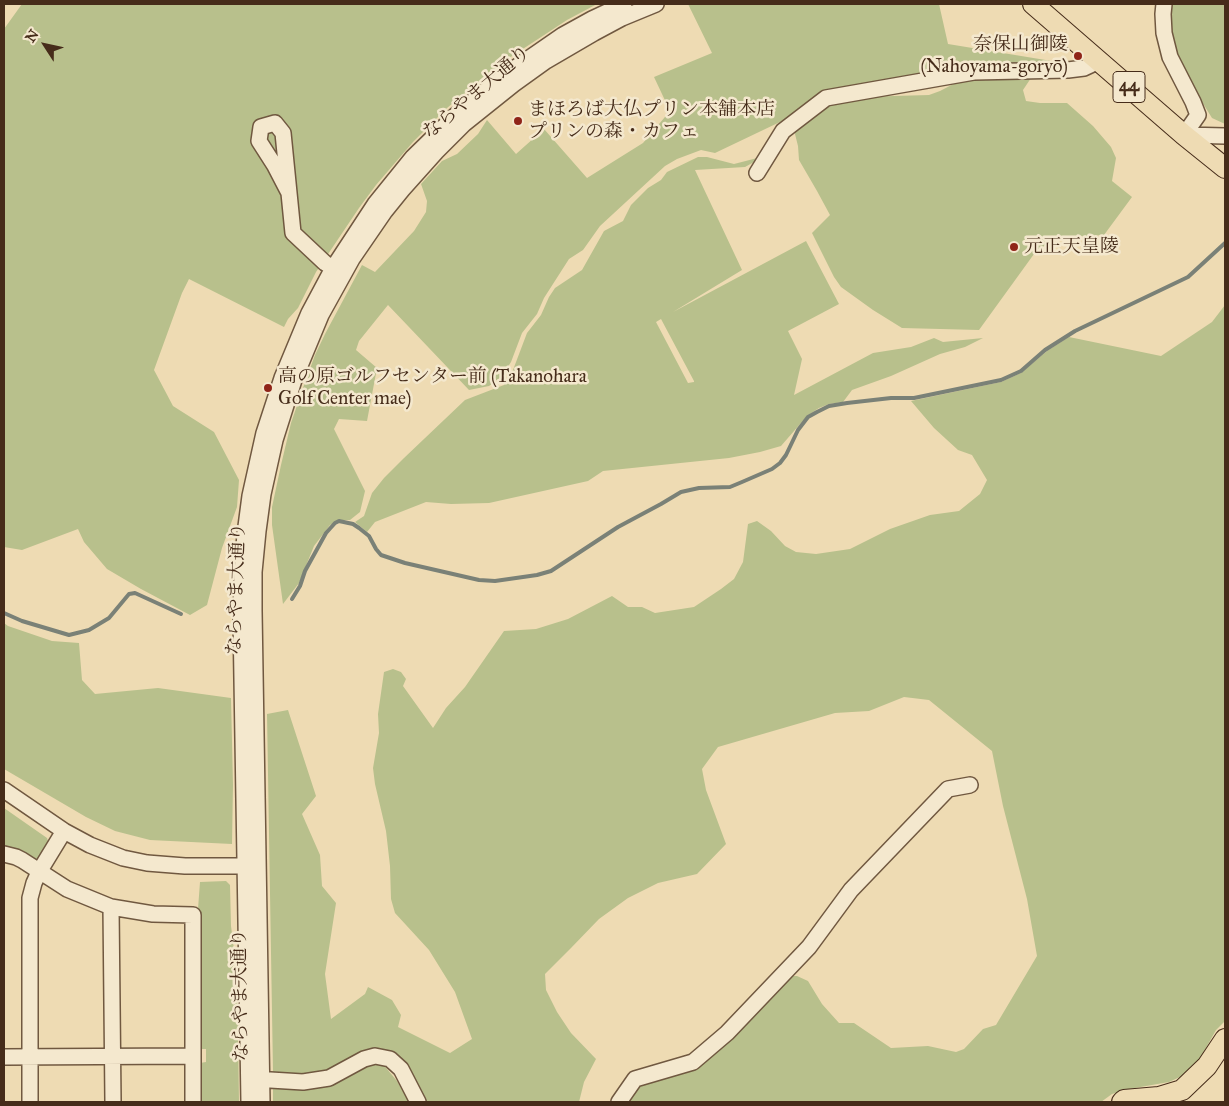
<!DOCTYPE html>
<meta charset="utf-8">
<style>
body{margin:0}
#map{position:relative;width:1229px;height:1106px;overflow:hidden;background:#eedbb3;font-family:"IM FELL Great Primer",serif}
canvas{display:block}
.frame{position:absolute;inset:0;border:5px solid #462c1a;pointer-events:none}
.north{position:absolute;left:20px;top:20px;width:50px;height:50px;-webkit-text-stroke:4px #f4e8ce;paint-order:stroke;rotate:305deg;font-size:14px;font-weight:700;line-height:20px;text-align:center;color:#462c1a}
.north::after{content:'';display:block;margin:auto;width:18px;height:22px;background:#462c1a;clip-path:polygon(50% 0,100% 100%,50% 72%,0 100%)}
</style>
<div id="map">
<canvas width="1229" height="1106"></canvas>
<div class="frame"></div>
<div class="north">N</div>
</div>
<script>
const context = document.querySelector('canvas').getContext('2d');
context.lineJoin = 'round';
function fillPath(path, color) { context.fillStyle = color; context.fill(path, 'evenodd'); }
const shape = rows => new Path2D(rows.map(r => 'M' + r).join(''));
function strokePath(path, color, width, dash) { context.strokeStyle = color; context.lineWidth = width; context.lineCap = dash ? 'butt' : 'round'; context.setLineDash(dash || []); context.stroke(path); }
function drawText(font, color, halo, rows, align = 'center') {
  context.font = font + ' "IM FELL Great Primer","Noto Serif JP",serif'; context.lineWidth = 5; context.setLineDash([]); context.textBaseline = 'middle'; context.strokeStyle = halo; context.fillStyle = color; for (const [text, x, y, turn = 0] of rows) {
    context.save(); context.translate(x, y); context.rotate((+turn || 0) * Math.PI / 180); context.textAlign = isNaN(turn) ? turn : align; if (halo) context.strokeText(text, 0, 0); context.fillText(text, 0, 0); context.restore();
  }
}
fillPath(shape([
 [22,4,597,4,567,20,503,62,447,108,413,142,376,185,359,208,316,272,298,308,288,319,284,327,189,279,182,293,154,370,173,406,214,432,239,480,237,507,222,548,207,605,190,615,141,589,107,569,84,542,78,529,22,550,4,547,4,29],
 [688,4,939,4,948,44,1076,65,1032,68,938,86,932,88,918,90,904,89,847,90,715,153,701,150,677,159,665,166,600,226,583,250,569,259,544,298,537,314,522,333,511,362,502,376,489,386,469,390,388,305,359,341,356,350,377,368,367,421,339,419,334,429,365,491,360,512,350,520,339,520,330,525,314,546,299,583,283,604,272,525,272,507,281,465,291,423,304,385,315,355,325,334,362,265,375,272,414,231,426,212,427,201,421,184,442,161,457,154,478,134,487,120,516,154,544,129,587,178,643,143,670,111,654,77,712,53],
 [1172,4,1225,4,1225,124,1212,118,1199,97,1175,50,1171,34,1171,18],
 [1033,75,1023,90,1026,101,1040,103,1067,103,1093,126,1111,147,1116,158,1112,181,1132,197,1104,235,1055,238,1034,254,979,330,902,328,873,310,841,287,834,277,812,233,830,215,817,191,799,160,798,146,795,134,796,124,814,107,859,97,929,95,940,91,965,78],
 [765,156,745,167,695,170,742,270,673,312,806,241,839,304,788,331,802,359,794,395,873,353,911,347,934,338,943,342,983,338,965,347,940,354,891,376,852,390,843,402,829,404,819,408,807,416,781,446,760,452,729,458,603,471,588,481,489,503,451,504,426,502,375,522,367,532,355,522,364,516,372,493,384,478,404,458,465,400,504,385,513,370,527,333,541,315,549,297,555,288,582,270,604,231,623,221,631,205,648,188,661,180,667,172,698,157,707,157,734,164],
 [661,319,694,381,694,382,688,383,656,322],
 [1225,305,1225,1021,1216,1030,1197,1064,1182,1076,1169,1082,1129,1089,1112,1094,1101,1102,629,1102,633,1088,640,1080,698,1066,791,976,797,976,808,981,822,1004,839,1023,854,1023,891,1048,928,1046,956,1052,964,1049,983,1029,996,1025,1037,956,1027,899,1003,806,992,751,929,700,904,697,869,711,835,713,718,747,702,769,706,790,726,844,697,874,658,883,628,898,599,919,571,948,545,974,546,990,557,1012,571,1033,596,1059,584,1082,579,1102,423,1102,389,1052,382,1049,375,1048,366,1050,329,1074,315,1077,279,1074,273,1072,267,714,288,710,316,796,302,814,320,855,322,886,336,903,325,974,331,1019,365,994,368,987,392,1000,401,1015,398,1027,450,1053,472,1039,455,992,429,950,395,913,391,899,390,866,386,831,375,784,373,768,379,733,378,714,384,672,393,669,401,672,406,679,403,686,433,728,446,708,465,687,504,631,536,629,568,619,612,596,628,607,642,607,655,613,694,607,721,589,734,579,743,562,748,524,757,521,771,531,785,546,796,552,816,554,850,549,890,529,930,515,959,511,980,494,987,480,972,455,958,450,934,428,911,401,1001,382,1021,373,1047,351,1069,337,1161,356,1212,322],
 [4,623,8,626,52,641,79,643,82,680,95,694,158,688,231,698,233,785,232,844,150,840,115,831,86,817,4,769],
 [4,808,47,838,49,844,40,858,31,860,4,849],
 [226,881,230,885,231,926,237,973,239,1102,200,1102,200,1063,206,1062,206,1049,199,1049,198,909,200,882],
 [370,1061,382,1063,397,1081,409,1102,273,1102,273,1087,314,1088,328,1086,345,1078]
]), '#b8c08c');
strokePath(shape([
 [292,599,300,586,305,571,326,533,335,523,339,521,353,524,359,528,369,536,376,549,381,555,405,563,479,580,495,581,537,575,551,571,618,527,661,504,681,492,699,488,730,487,742,482,772,469,780,463,786,455,798,430,808,417,817,412,829,406,847,403,891,398,914,398,1001,380,1021,371,1045,350,1075,331,1188,277,1225,243],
 [4,613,22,621,69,635,89,630,109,618,129,594,135,593,181,614]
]), '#7a8177', 4);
const minor = shape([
 [1164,4,1163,14,1164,33,1170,57,1193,102,1198,115,1184,135],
 [1184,135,1225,136],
 [757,173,783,131,826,98,974,72,1068,70,1084,68,1099,61],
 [288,191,275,166,259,141,261,127,275,123,283,133,293,233,325,263,333,268],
 [4,790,64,831,90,845,123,858,147,863,185,866,255,866],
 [4,854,16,857,22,860,67,889,111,907,153,914,193,915,193,1102],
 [111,907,113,1102],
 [4,1057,193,1056],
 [254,1079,303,1082,329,1078,364,1059,375,1056,390,1059,401,1069,418,1102],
 [30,1102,30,898,34,883,39,872,64,831],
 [249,1102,241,619,242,572,245,534,250,496,264,433,282,378,309,313,333,268,375,204,413,157,456,115,508,73,563,35,592,19,624,4],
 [262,1102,254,611,254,572,258,531,263,494,275,440,294,380,321,315,352,259,385,211,402,190,436,152,464,124,514,84,546,61,594,33,622,18,656,4],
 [619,1102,635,1079,693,1062,727,1033,809,947,851,890,948,789,970,785]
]);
const major = shape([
 [1033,4,1184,135,1225,168],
 [1122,1102,1124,1100,1159,1097,1182,1090,1207,1066,1225,1039]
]);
strokePath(minor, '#705840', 18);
strokePath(major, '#462c1a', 22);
strokePath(minor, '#f4e8ce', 15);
strokePath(major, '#eedbb3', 20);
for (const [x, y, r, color] of [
 [1078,56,5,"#8f2418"],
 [518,121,5,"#8f2418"],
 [1014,247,5,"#8f2418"],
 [268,388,5,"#8f2418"]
]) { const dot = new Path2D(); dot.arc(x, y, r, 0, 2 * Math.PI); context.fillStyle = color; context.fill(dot); strokePath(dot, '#f4e8ce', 2); }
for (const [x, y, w] of [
 [1129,87,32]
]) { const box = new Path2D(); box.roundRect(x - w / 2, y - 15.5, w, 31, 4); context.fillStyle = '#f4e8ce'; context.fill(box); strokePath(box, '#462c1a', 1); }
drawText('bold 18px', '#462c1a', null, [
 ["44",1129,87]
]);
drawText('19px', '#462c1a', '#f4e8ce', [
 ["奈保山御陵",1068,45,"right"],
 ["(Nahoyama-goryō)",1068,67,"right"],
 ["まほろば大仏プリン本舗本店",528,110],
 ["プリンの森・カフェ",528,132],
 ["元正天皇陵",1024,247],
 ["高の原ゴルフセンター前 (Takanohara",278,377],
 ["Golf Center mae)",278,399]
], 'left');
drawText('19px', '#462c1a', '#f4e8ce', [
 ["ならやま大通り",477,93,-40],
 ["ならやま大通り",237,589,-88],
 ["ならやま大通り",241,995,-91]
]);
</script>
